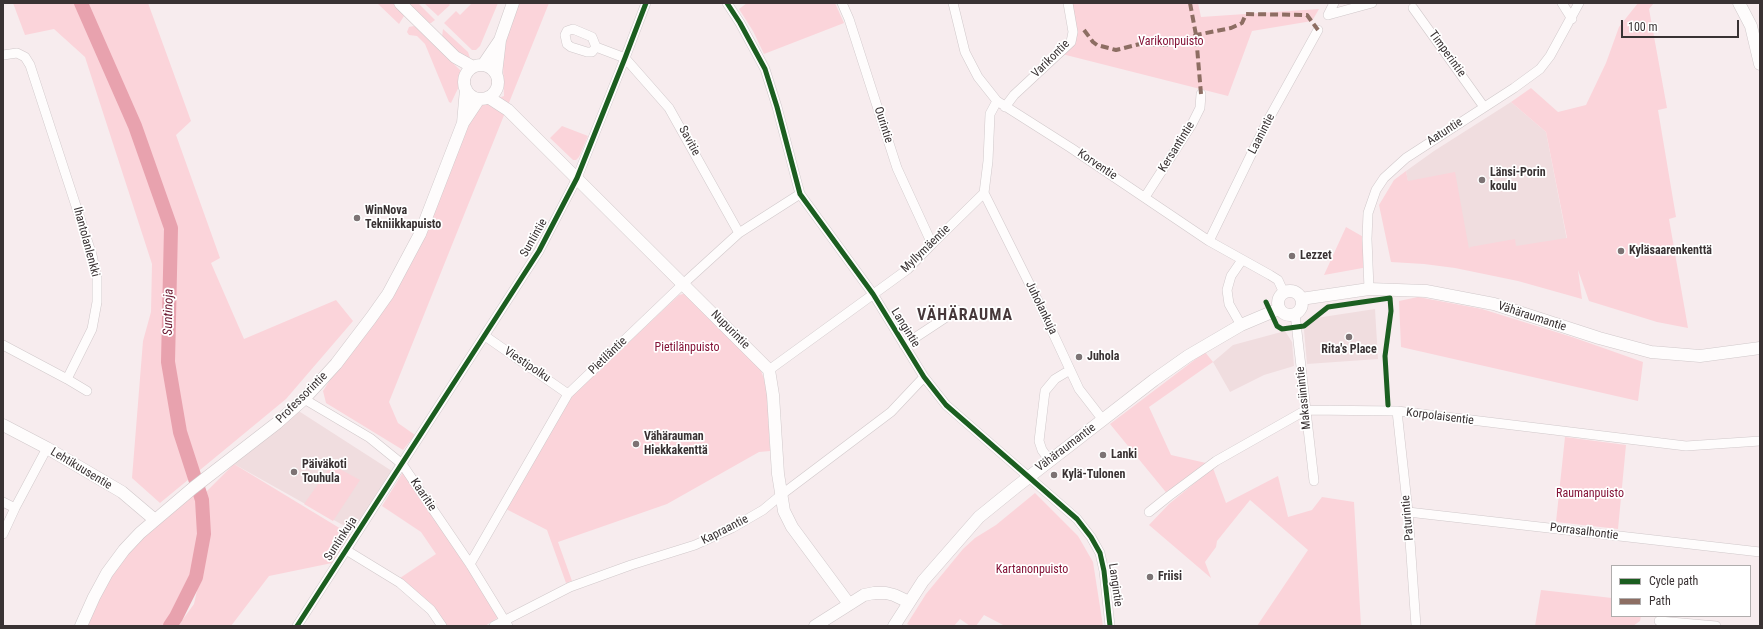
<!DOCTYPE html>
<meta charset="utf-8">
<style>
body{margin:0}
#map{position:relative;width:1763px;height:629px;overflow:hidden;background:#f7ecee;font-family:"Roboto Condensed",sans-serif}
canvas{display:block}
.frame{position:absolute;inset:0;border:4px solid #393233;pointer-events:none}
.legend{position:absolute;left:1611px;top:565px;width:140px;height:52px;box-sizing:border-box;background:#fff;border:1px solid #b0adad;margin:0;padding:5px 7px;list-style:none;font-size:12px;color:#393233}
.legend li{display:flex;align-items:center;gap:8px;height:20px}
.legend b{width:20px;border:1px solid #b0adad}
.scale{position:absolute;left:1621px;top:20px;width:118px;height:18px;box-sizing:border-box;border:2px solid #393233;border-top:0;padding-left:5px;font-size:12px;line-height:14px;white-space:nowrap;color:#393233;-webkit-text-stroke:3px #fff;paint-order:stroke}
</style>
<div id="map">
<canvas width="1763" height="629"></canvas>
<div class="frame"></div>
<ul class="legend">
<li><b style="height:5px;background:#1b5e20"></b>Cycle path</li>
<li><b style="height:5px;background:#8d6e63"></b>Path</li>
</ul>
<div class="scale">100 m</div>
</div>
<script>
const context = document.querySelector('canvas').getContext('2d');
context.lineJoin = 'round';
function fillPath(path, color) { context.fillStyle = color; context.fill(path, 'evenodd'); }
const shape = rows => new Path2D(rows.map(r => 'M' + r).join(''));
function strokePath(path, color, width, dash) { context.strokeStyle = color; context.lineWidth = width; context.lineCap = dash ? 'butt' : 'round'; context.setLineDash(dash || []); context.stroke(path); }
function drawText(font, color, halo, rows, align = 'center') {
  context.font = font + ' "Roboto Condensed",sans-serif'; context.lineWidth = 3.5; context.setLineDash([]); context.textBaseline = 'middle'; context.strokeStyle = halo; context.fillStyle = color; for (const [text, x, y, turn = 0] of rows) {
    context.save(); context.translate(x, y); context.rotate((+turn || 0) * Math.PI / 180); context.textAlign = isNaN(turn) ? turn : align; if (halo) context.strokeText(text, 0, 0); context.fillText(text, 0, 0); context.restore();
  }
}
fillPath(shape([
 [1511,102,1546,132,1571,261,1455,268,1409,189,1406,171,1434,151],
 [1375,309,1378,359,1307,364,1304,330,1316,318],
 [1285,331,1292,342,1294,366,1264,375,1230,392,1213,362,1233,345],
 [294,408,395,473,357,533,234,464]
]), '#f0dddf');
fillPath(shape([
 [13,3,148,3,191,121,176,135,220,258,211,263,244,339,336,300,353,321,286,399,160,503,132,478,143,341,151,312,152,264,85,57,54,29,25,35],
 [377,3,393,3,403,13,404,16,399,24],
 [406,3,418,3,435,20,431,23,427,23],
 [424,3,448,3,450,5,438,16],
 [472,3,498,3,480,46,476,50,472,50,444,23,456,11,460,15],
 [515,3,549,3,389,402,398,423,415,435,403,450,326,403,323,391,415,243,475,107,504,96,502,35],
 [747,3,835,3,844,23,764,54,753,31,739,9],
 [1071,3,1198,3,1201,17,1319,9,1312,21,1252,31,1228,96,1062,54,1075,38],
 [1638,3,1654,3,1649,9,1667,108,1658,110,1676,217,1669,219,1688,328,1657,322,1589,301,1578,270,1582,299,1518,281,1455,268,1424,264,1391,262,1379,205,1394,180,1406,171,1408,181,1455,172,1469,249,1470,247,1515,239,1516,246,1567,238,1546,132,1511,102,1531,88,1558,112,1586,105,1606,63,1619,27],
 [414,26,418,28,462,72,463,78,451,103,449,102,425,44,417,36,409,35,407,32,409,27],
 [443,29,468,52,470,58,465,60,442,37],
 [562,126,588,136,579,157,576,160,573,160,550,138],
 [1346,227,1367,239,1368,267,1324,275],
 [683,294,686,294,760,368,767,387,770,451,759,452,667,504,558,542,572,581,566,583,547,530,506,509,554,423,573,395,679,295],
 [1418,297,1482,309,1572,337,1643,362,1638,401,1401,347,1399,301],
 [1205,352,1213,362,1149,407,1171,455,1206,463,1169,496,1110,424],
 [1565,437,1626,445,1618,529,1556,522],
 [325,461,360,480,333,521,304,504,328,470],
 [234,464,351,535,332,563,269,576,231,626,178,626,194,604,208,541,205,493],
 [1213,468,1226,503,1278,476,1288,517,1312,510,1322,497,1354,502,1361,626,1257,626,1308,550,1250,500,1217,541,1216,547,1205,562,1211,578,1149,525,1169,504],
 [405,469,502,615,485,626,442,626,431,610,400,578,436,554,421,532,382,506],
 [193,488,202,500,196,577,176,617,170,626,81,626,107,573],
 [1035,493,1078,536,1093,562,1103,626,1005,626,984,615,976,626,970,626,960,619,954,626,911,626,907,624,926,594,963,549,975,538,996,525],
 [1541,590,1612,598,1612,616,1641,616,1640,621,1633,626,1535,626]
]), '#fbd4da');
strokePath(shape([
 [81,3,135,126,171,228,168,362,180,432,202,500,204,534,196,577,176,617,170,626]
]), '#e8a2ae', 14);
const street = shape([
 [727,3,740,23,765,69,777,107,800,194,873,294,924,377,946,405,1077,519,1091,537,1100,553,1104,571,1110,626],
 [842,3,849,19,897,168,932,244],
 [953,3,965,52,978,77,997,101,1071,148,1209,241,1270,275,1278,280,1284,293],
 [1562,3,1572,19],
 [1413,8,1484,107],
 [1328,15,1372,3],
 [1328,15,1334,3],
 [596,47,592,52,587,52,571,47,567,44,565,35,567,31,573,29,592,37,596,47,625,58,669,108,739,233],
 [3,55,17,53,25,57,30,65,92,255,97,278,97,302,92,329,67,379,3,345],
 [1005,107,1014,95,1071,42,1073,32,1068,3],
 [984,193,1039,303,1079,389,1103,420],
 [1145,197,1192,124,1200,108,1201,94],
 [1209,241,1267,122,1318,30],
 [1369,289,1367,239,1368,213,1376,190,1384,178,1406,158,1514,88,1540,69,1550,56,1579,3],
 [1295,314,1314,481],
 [1241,325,1229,304,1227,290,1231,276,1242,260],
 [485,336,568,394],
 [904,345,957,310],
 [769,370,908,269,932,244,984,193,988,161,990,114,997,101],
 [67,379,87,391],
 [304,399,370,438,402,464,470,564,508,626],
 [1397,411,1408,512,1416,626],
 [1050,461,1042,450,1039,441,1045,391,1055,379,1070,370],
 [3,502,15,508,3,534],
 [15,508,47,448],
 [1149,512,1169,496,1216,461,1306,410,1397,411,1686,446,1760,441],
 [1408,512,1760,552],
 [346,550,400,583,431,610,442,626],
 [470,564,568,394,683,284,739,233,800,194],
 [1659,621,1716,626],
 [297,626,539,251,577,178,625,58,646,3],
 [494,626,570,587,631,565,695,545,732,528,763,510,781,495,891,412,924,377]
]);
const secondary = shape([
 [400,3,455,57,473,67],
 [1739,3,1751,26,1760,64],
 [483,65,500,40],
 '464 82a17 17 0 1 1 34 0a17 17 0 1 1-34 0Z',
 [496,74,500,40,513,3],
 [488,97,508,110,769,370,773,395,778,474,784,511,792,527,849,604],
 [463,123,466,89],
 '1278 303a12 12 0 1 1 24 0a12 12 0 1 1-24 0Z',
 [1301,299,1369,289,1426,291,1494,304,1599,338,1651,352,1700,356,1760,348],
 [3,425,47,448,122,492,155,520],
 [81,626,94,597,107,573,124,550,140,533,193,488,277,423,304,399,336,364,371,318,388,294,420,234,463,123,479,99],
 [815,626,864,595,874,593,886,593,894,595,909,602],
 [894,626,923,581,979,517,1016,487,1154,380,1188,356,1241,325,1279,309]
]);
strokePath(street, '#d0c8ca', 10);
strokePath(secondary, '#d0c8ca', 13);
strokePath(street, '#fefcfc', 9);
strokePath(secondary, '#fefcfc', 12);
strokePath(shape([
 [1190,3,1196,35,1201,94],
 [1084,30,1093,42,1097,45,1116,50,1140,44,1170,45,1190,38,1196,35,1231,28,1242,23,1246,14,1307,15,1318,30]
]), '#8d6e63', 4, [8, 4]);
strokePath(shape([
 [727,3,740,23,765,69,777,107,800,194,873,294,924,377,946,405,1077,519,1091,537,1100,553,1104,571,1110,626],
 [1266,302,1277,326,1282,329,1304,326,1328,307,1390,298,1391,311,1385,356,1388,405],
 [297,626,539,251,577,178,625,58,646,3]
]), '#1b5e20', 5);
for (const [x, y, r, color] of [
 [1482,180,4,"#7c7374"],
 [357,218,4,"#7c7374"],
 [1621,251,4,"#7c7374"],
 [1292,256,4,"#7c7374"],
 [1349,337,4,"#7c7374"],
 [1079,357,4,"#7c7374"],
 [636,444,4,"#7c7374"],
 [1103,455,4,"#7c7374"],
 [294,472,4,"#7c7374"],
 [1054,475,4,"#7c7374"],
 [1150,577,4,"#7c7374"]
]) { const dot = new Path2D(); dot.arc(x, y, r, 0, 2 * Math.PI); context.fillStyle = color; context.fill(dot); strokePath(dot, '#fff', 1.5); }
drawText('12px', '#841337', '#fff', [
 ["Varikonpuisto",1171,42],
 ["Pietilänpuisto",687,348],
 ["Raumanpuisto",1590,494],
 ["Kartanonpuisto",1032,570]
]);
drawText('12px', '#393233', '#fff', [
 ["Timperintie",1447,54,54],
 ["Varikontie",1051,59,-45],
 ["Ourintie",883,125,72],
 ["Aatuntie",1445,132,-33],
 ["Laanintie",1262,134,-63],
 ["Savitie",689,141,61],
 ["Kersantintie",1177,147,-58],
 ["Korventie",1097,165,34],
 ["Suntintie",534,238,-60],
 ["Ihantolanlenkki",86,242,75],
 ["Myllymäentie",926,249,-44],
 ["Juholankuja",1041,308,64],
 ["Vähäraumantie",1532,317,18],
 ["Langintie",905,328,58],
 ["Nupurintie",730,330,45],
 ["Pietiläntie",608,356,-44],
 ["Viestipolku",527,365,34],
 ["Professorintie",302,398,-45],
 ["Makasiinintie",1304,398,-96],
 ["Korpolaisentie",1440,417,7],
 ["Vähäraumantie",1066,448,-37],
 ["Lehtikuusentie",81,469,31],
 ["Kaaritie",423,495,56],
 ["Paturintie",1408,518,-95],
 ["Kapraantie",725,530,-27],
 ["Porrasalhontie",1584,532,7],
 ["Suntinkuja",341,539,-57],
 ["Langintie",1115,585,82]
]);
drawText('bold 12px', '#393233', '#fff', [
 ["Länsi-Porin",1490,173],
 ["koulu",1490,187],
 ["WinNova",365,211],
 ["Tekniikkapuisto",365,225],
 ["Kyläsaarenkenttä",1629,251],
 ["Lezzet",1300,256],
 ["Rita's Place",1349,350,"center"],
 ["Juhola",1087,357],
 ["Vähärauman",644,437],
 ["Hiekkakenttä",644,451],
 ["Lanki",1111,455],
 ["Päiväkoti",302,465],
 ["Touhula",302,479],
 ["Kylä-Tulonen",1062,475],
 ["Friisi",1158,577]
], 'left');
drawText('italic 13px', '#6a162e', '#fff', [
 ["Suntinoja",169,312,-89]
]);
context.letterSpacing = '1px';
drawText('bold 16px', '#46383a', '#fff', [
 ["VÄHÄRAUMA",965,316]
]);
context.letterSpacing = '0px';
</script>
